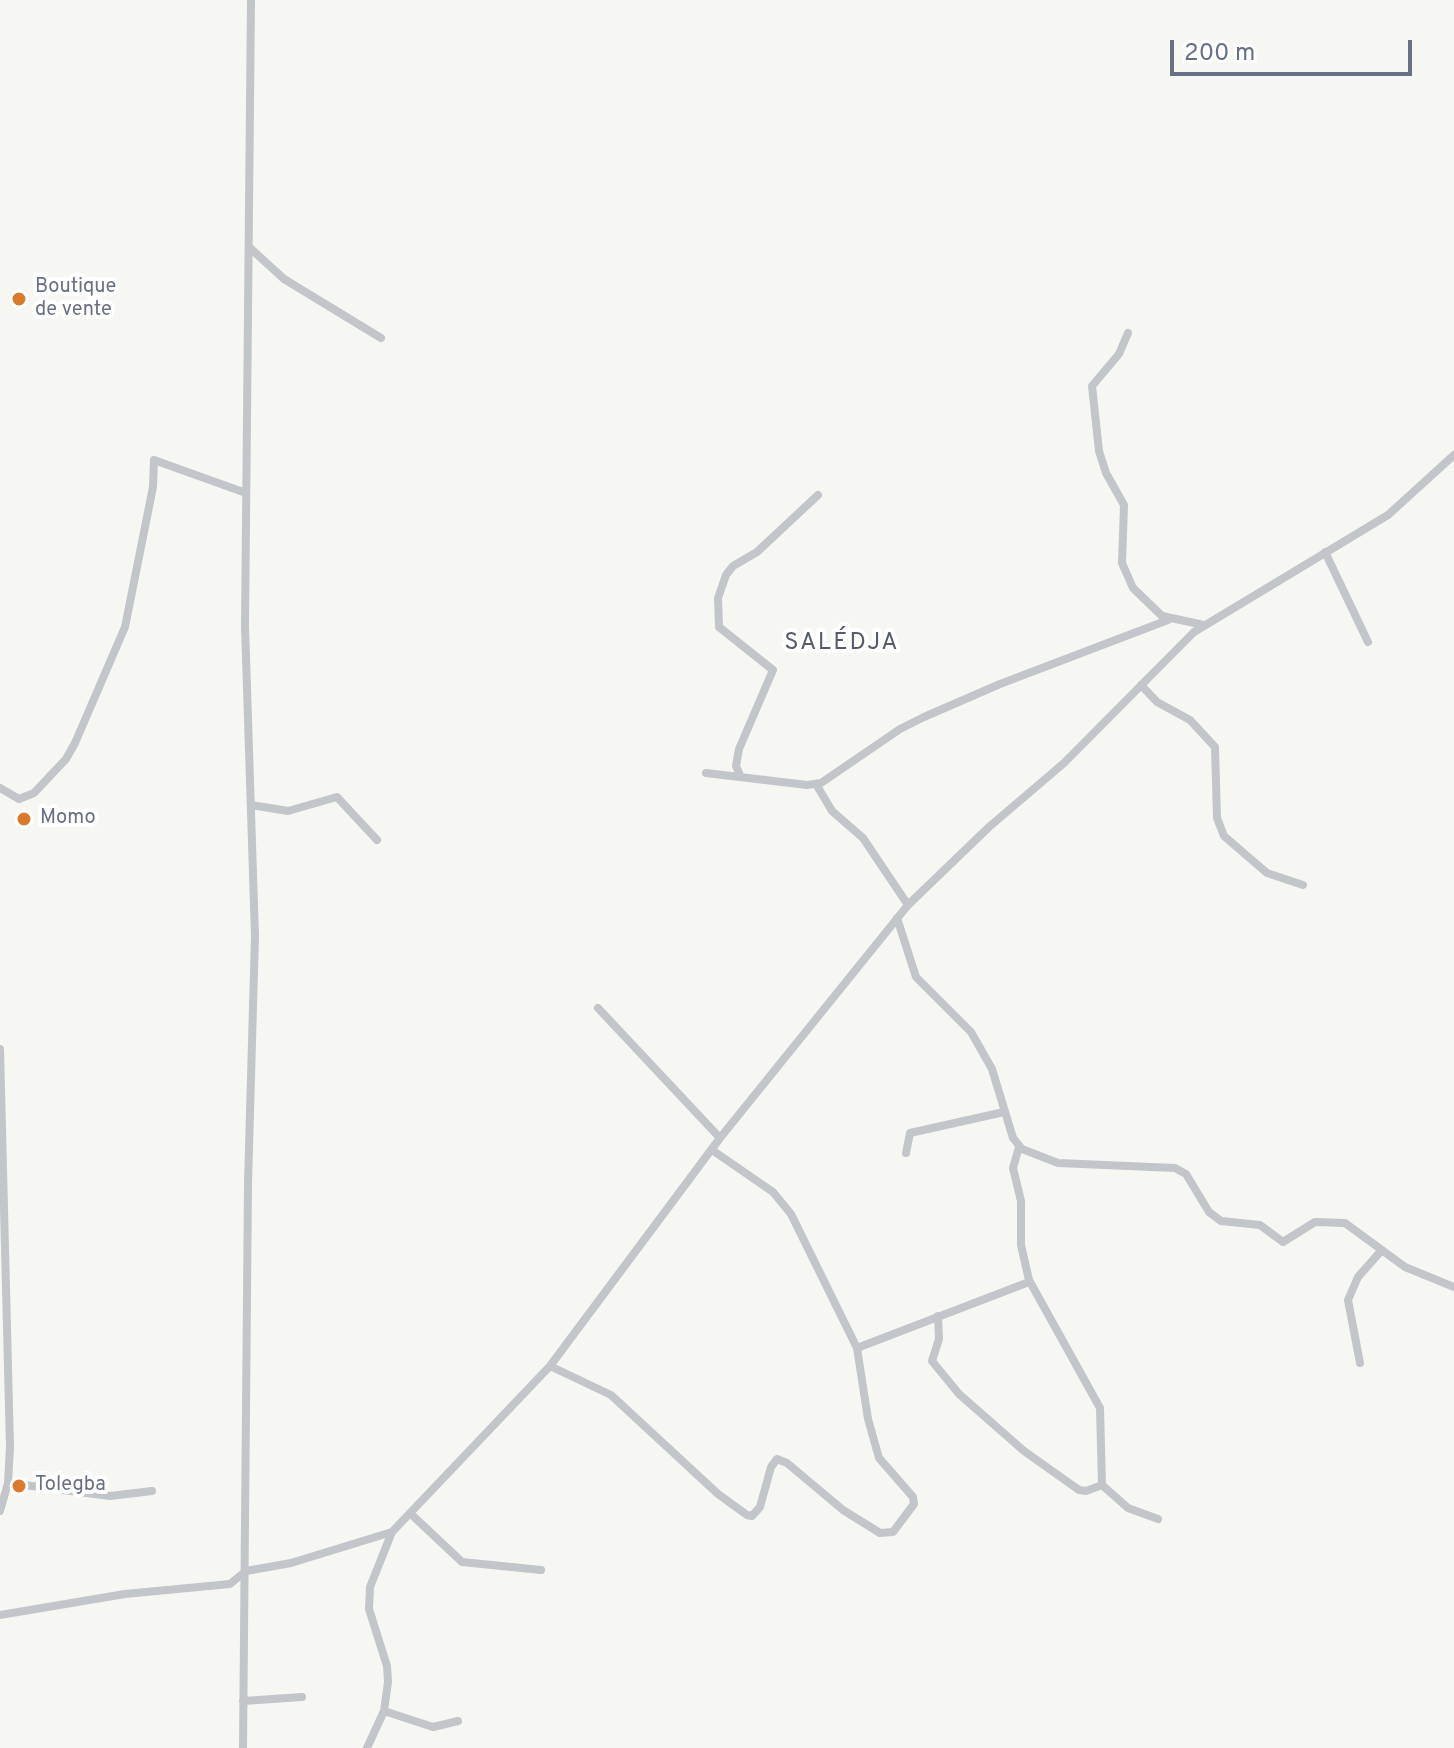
<!DOCTYPE html>
<meta charset="utf-8">
<style>
body{margin:0}
#map{position:relative;width:1454px;height:1748px;overflow:hidden;background:#f6f7f3;font-family:Overpass,sans-serif}
canvas{display:block}
.scale{position:absolute;left:1170px;top:40px;width:242px;height:36px;box-sizing:border-box;border:4px solid #677183;border-top:0;padding-left:10px;font-size:24px;line-height:28px;white-space:nowrap;color:#677183;-webkit-text-stroke:6px #fff;paint-order:stroke}
</style>
<div id="map">
<canvas width="1454" height="1748"></canvas>
<div class="scale">200 m</div>
</div>
<script>
const context = document.querySelector('canvas').getContext('2d');
context.lineJoin = 'round';
const shape = rows => new Path2D(rows.map(r => 'M' + r).join(''));
function strokePath(path, color, width, dash) { context.strokeStyle = color; context.lineWidth = width; context.lineCap = dash ? 'butt' : 'round'; context.setLineDash(dash || []); context.stroke(path); }
function drawText(font, color, halo, rows, align = 'center') {
  context.font = font + ' Overpass,sans-serif'; context.lineWidth = 8; context.setLineDash([]); context.textBaseline = 'middle'; context.strokeStyle = halo; context.fillStyle = color; for (const [text, x, y, turn = 0] of rows) {
    context.save(); context.translate(x, y); context.rotate((+turn || 0) * Math.PI / 180); context.textAlign = isNaN(turn) ? turn : align; if (halo) context.strokeText(text, 0, 0); context.fillText(text, 0, 0); context.restore();
  }
}
strokePath(shape([
 [249,247,284,279,381,338],
 [1128,333,1119,354,1092,386,1099,451,1106,473,1124,505,1122,563,1133,588,1162,616,1204,625],
 [1325,552,1368,642],
 [1141,685,1157,702,1190,720,1215,747,1217,818,1224,836,1267,873,1303,885],
 [706,773,807,785,821,783,900,729,924,717,1000,684,1168,620],
 [740,775,736,766,739,749,773,670,719,627,718,598,726,575,733,566,757,552,818,495],
 [816,784,832,811,863,838,908,905],
 [0,788,19,799,34,793,66,759,75,743,125,627,153,487,154,460,246,493],
 [251,805,288,811,337,797,377,840],
 [897,918,916,977,971,1032,992,1069,1013,1138,1022,1149,1058,1163,1175,1168,1186,1174,1209,1212,1221,1221,1260,1225,1283,1242,1315,1222,1345,1223,1405,1267,1454,1287],
 [598,1008,720,1138],
 [0,1049,10,1447,8,1483,0,1511],
 [1019,1147,1013,1168,1021,1201,1021,1245,1029,1280,1100,1408,1102,1485,1128,1508,1158,1519],
 [906,1153,910,1133,1004,1112],
 [938,1316,939,1339,932,1361,959,1394,1024,1451,1079,1490,1086,1491,1102,1485],
 [857,1348,1029,1282],
 [1360,1363,1348,1300,1358,1277,1381,1251],
 [550,1366,611,1395,718,1494,747,1515,752,1516,760,1507,771,1467,777,1459,787,1463,843,1510,880,1533,893,1532,914,1504,913,1497,879,1458,868,1419,857,1348,791,1214,773,1192,712,1150],
 [8,1483,110,1496,152,1491],
 [412,1515,462,1562,541,1570],
 [0,1615,125,1594,230,1584,246,1571,291,1563,392,1532,550,1366,720,1138,908,905,989,827,1064,763,1194,632,1388,515,1454,455],
 [243,1701,302,1697],
 [384,1711,433,1727,458,1721],
 [243,1748,248,1183,255,936,245,626,251,0],
 [367,1748,384,1711,388,1682,387,1666,369,1609,370,1587,392,1532]
]), '#c2c5c9', 8);
for (const [x, y, r, color] of [
 [19,299,8,"#db792f"],
 [24,819,8,"#db792f"],
 [19,1486,8,"#db792f"]
]) { const dot = new Path2D(); dot.arc(x, y, r, 0, 2 * Math.PI); context.fillStyle = color; context.fill(dot); strokePath(dot, '#fff', 3); }
drawText('20px', '#677183', '#fff', [
 ["Boutique",35,288],
 ["de vente",35,311],
 ["Momo",40,819],
 ["Tolegba",35,1486]
], 'left');
context.letterSpacing = '2px';
drawText('24px', '#545c69', '#fff', [
 ["SALÉDJA",842,644]
]);
context.letterSpacing = '0px';
</script>
